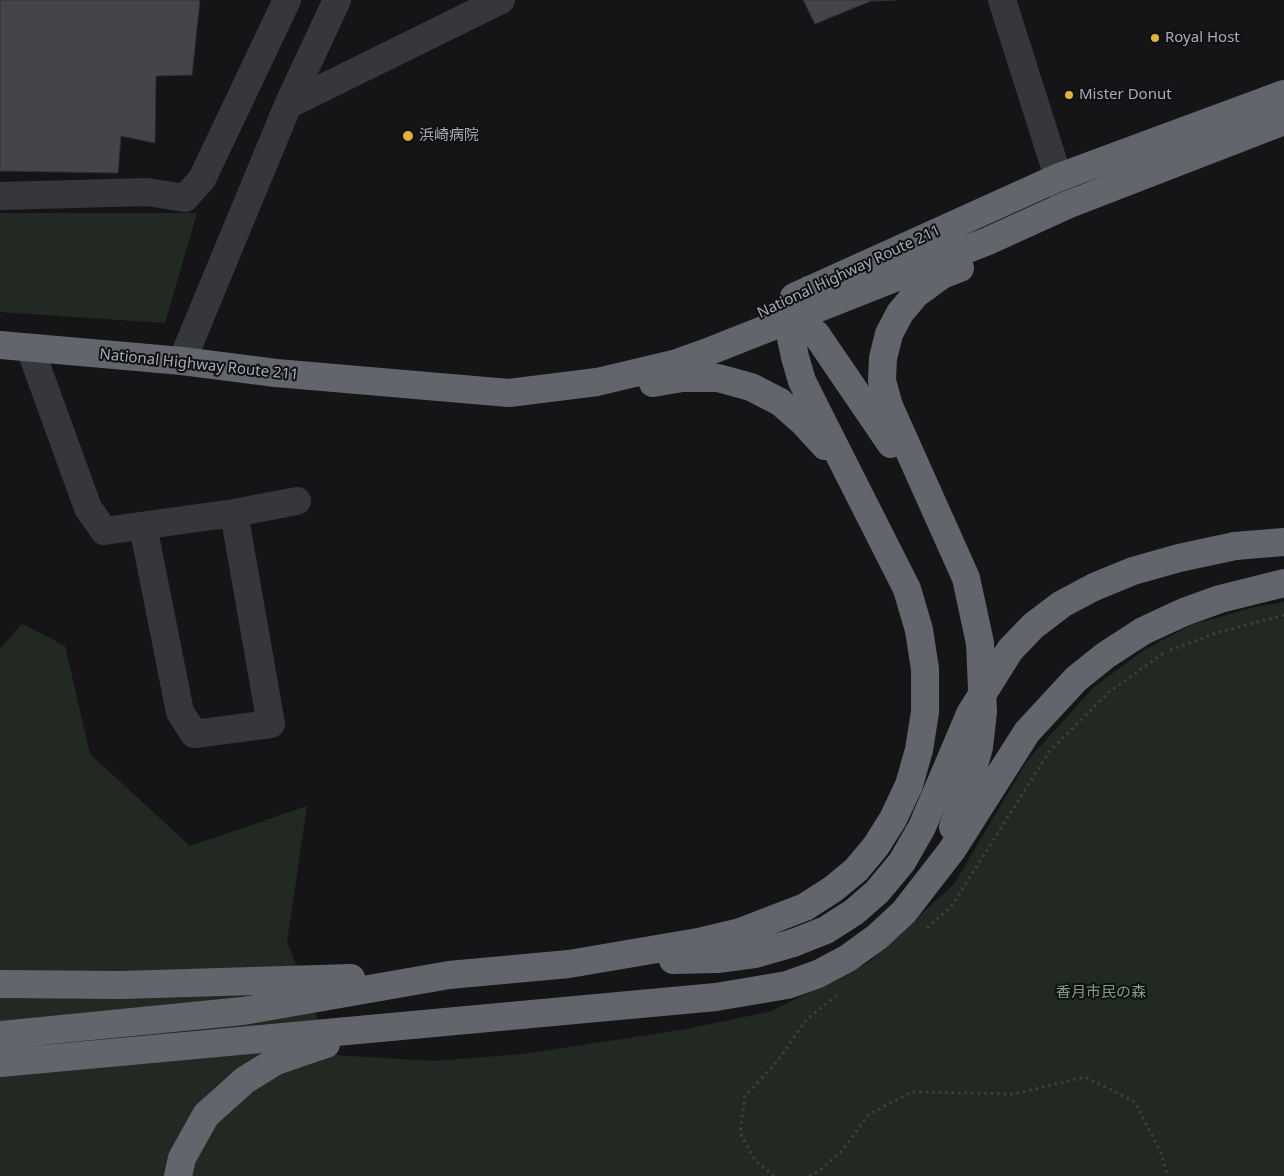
<!DOCTYPE html>
<meta charset="utf-8">
<style>
body{margin:0}
canvas{display:block;background:#151517}
</style>
<canvas width="1284" height="1176"></canvas>
<script>
const context = document.querySelector('canvas').getContext('2d');
context.lineJoin = 'round';
function fillPath(path, color) { context.fillStyle = color; context.fill(path, 'evenodd'); }
const shape = rows => new Path2D(rows.map(r => 'M' + r).join(''));
function strokePath(path, color, width, dash) { context.strokeStyle = color; context.lineWidth = width; context.lineCap = dash ? 'butt' : 'round'; context.setLineDash(dash || []); context.stroke(path); }
function drawText(font, color, halo, rows, align = 'center') {
  context.font = font + ' "Noto Sans","Noto Sans JP",sans-serif'; context.lineWidth = 4; context.setLineDash([]); context.textBaseline = 'middle'; context.strokeStyle = halo; context.fillStyle = color; for (const [text, x, y, turn = 0] of rows) {
    context.save(); context.translate(x, y); context.rotate((+turn || 0) * Math.PI / 180); context.textAlign = isNaN(turn) ? turn : align; if (halo) context.strokeText(text, 0, 0); context.fillText(text, 0, 0); context.restore();
  }
}
fillPath(shape([
 [0,213,197,213,165,323,0,312],
 [1284,602,1284,1176,0,1176,0,649,22,624,65,646,90,754,190,846,307,806,287,942,332,1055,434,1061,523,1054,681,1030,769,1012,868,963,954,884,1027,761,1094,687,1144,650,1191,625,1255,607]
]), '#222923');
const building = shape([
 [0,0,200,0,192,75,156,76,155,143,121,136,118,173,0,171,0,0],
 [803,0,895,0,871,1,815,24,803,0]
]);
fillPath(building, '#44454a');
strokePath(building, '#2f2f33', 1);
strokePath(shape([
 [1170,650,1219,632,1284,615],
 [927,928,951,907,1049,752,1109,692,1165,652],
 [774,1176,755,1160,740,1133,745,1096,776,1063,807,1019,836,996],
 [809,1176,819,1171,842,1151,868,1115,911,1092,1014,1094,1085,1077,1135,1102,1161,1153,1168,1176]
]), '#3d3e42', 3, [2.5, 4]);
strokePath(shape([
 [1002,0,1067,205],
 [288,105,501,0],
 [0,196,147,192,185,198,202,179,287,0],
 [30,348,88,508,104,531,234,513,271,724,194,734,180,712,143,526],
 [182,361,288,105,337,0],
 [234,513,297,501]
]), '#36373b', 28);
strokePath(shape([
 [794,297,1057,178,1284,94],
 [780,316,794,318,816,334,891,444],
 [0,345,182,361,276,373,509,393,597,382,677,363,705,353,988,241,1067,205,1284,121],
 [653,383,682,378,718,378,751,387,780,402,803,422,825,446],
 [1235,546,1284,542],
 [953,827,970,780,979,747,983,712,980,643,966,578,889,406,882,381,883,358,889,334,900,313,916,294,942,275,960,268],
 [673,960,717,959,755,954,793,943],
 [0,984,122,985,351,978],
 [0,1035,243,1011,449,975,569,964,698,942,740,932,805,907,833,889,856,870,876,846,893,819,909,785,919,750,925,712,925,669,919,630,907,589,817,411,802,381,795,357,791,338,794,318,799,303,809,290],
 [0,1063,716,997,787,985,818,974,848,958,877,937,904,912,952,850,1027,732,1076,679,1106,655,1143,631,1184,612,1220,599,1284,583],
 [178,1176,182,1158,206,1115,245,1080,276,1061,326,1044]
]), '#63656c', 28);
strokePath(shape([
 [793,943,826,930,854,912,877,892,902,862,922,827,970,714,1010,650,1033,626,1062,604,1094,587,1133,571,1179,558,1235,546]
]), '#63656c', 28);
for (const [x, y, r, color] of [
 [1155,38,5,"#e3b141"],
 [1069,95,5,"#e3b141"],
 [408,136,6,"#e3b141"]
]) { const dot = new Path2D(); dot.arc(x, y, r, 0, 2 * Math.PI); context.fillStyle = color; context.fill(dot); strokePath(dot, '#101012', 2); }
drawText('15px', '#a8acb6', '#101012', [
 ["Royal Host",1165,38],
 ["Mister Donut",1079,95],
 ["浜崎病院",419,136]
], 'left');
drawText('15px', '#a8acb6', '#101012', [
 ["National Highway Route 211",849,272,-25],
 ["National Highway Route 211",199,365,6]
]);
drawText('15px', '#819f83', '#101012', [
 ["香月市民の森",1101,993]
]);
</script>
